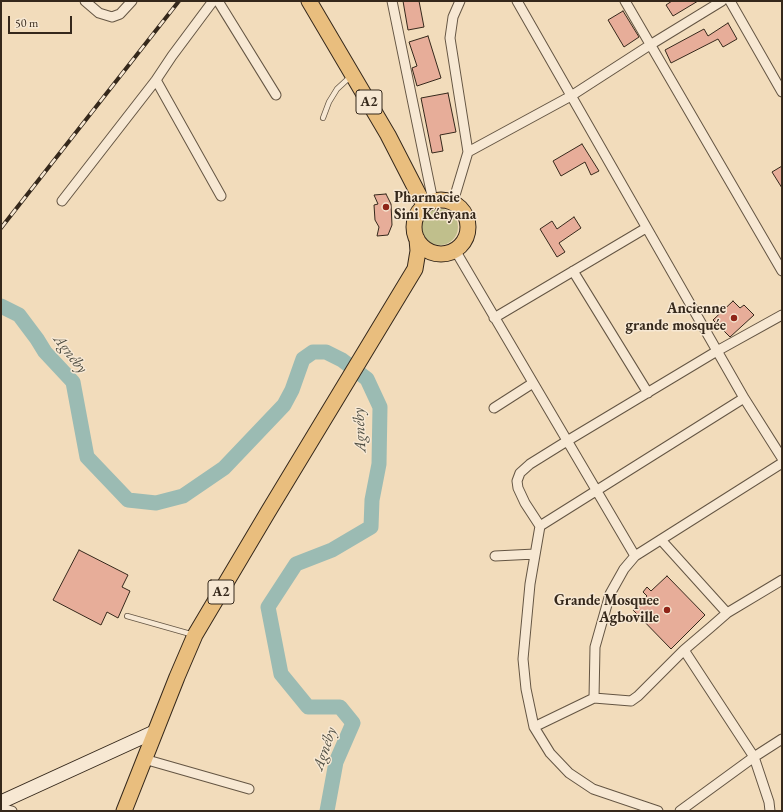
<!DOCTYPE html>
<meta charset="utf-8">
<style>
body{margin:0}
#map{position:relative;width:783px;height:812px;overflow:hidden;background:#f2dcbb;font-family:"EB Garamond",serif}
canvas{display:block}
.frame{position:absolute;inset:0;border:2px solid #35281b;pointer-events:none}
.scale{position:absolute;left:8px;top:16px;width:64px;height:18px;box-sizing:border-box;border:2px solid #35281b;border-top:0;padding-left:5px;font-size:12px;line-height:14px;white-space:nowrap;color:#35281b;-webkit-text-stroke:3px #f7e8d3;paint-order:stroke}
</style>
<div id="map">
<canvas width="783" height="812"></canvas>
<div class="frame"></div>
<div class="scale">50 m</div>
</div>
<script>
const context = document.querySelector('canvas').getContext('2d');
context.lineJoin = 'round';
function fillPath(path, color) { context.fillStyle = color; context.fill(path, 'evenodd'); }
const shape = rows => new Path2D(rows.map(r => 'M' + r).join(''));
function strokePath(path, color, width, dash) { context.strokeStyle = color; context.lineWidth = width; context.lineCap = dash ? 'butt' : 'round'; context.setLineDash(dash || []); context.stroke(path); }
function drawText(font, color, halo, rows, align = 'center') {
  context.font = font + ' "EB Garamond",serif'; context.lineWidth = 3; context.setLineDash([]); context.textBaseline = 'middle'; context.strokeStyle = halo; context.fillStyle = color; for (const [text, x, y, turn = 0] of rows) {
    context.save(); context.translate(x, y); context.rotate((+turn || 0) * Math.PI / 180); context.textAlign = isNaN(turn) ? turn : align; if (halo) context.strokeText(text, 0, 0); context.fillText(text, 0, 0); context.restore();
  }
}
fillPath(shape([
 '422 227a18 18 0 1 1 36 0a18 18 0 1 1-36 0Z'
]), '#c0bf8c');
strokePath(shape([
 [1,306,19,315,37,339,45,352,73,382,87,457,128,500,156,503,183,496,224,468,284,405,292,390,303,359,313,352,326,352,342,360,367,379,380,407,379,464,372,500,371,527,332,550,296,564,268,607,281,674,308,707,340,707,353,723,336,762,327,811]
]), '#9bbbb3', 15);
const building = shape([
 [403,1,419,1,424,27,408,30,403,1],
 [672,1,698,1,673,16,666,5,672,1],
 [623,11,639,37,624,47,608,20,623,11],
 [728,23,737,39,723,47,718,39,671,63,665,50,704,29,708,36,728,23],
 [428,36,441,78,417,86,412,68,417,66,409,42,428,36],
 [448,93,456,132,440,135,443,151,432,153,421,98,448,93],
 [582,144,599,171,591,175,585,162,561,176,553,161,582,144],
 [782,166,782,188,772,172,782,166],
 [386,194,391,204,392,225,388,235,377,236,379,227,375,220,374,205,378,204,374,195,386,194],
 [574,217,581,228,559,243,565,252,557,257,540,229,552,221,557,229,574,217],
 [733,301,740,308,744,305,754,315,730,337,713,320,733,301],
 [79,550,128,575,122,587,130,591,118,618,107,612,101,625,53,600,79,550],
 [667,576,705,615,671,649,633,610,647,596,643,592,647,587,651,591,667,576]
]);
fillPath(building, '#e7ad99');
strokePath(building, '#35281b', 1);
const lane = shape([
 [323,118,329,102,337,89,350,77],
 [127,616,194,635]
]);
const street = shape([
 [85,1,99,13,112,17,120,14,132,1],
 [218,1,276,95],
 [392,1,433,201],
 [517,1,744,398,782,458],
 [625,1,782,271],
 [730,1,782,92],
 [156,80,221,196],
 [468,152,571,96,650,45,722,1],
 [62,201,156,80,172,56,213,1],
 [453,202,468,152,450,38,453,17,460,1],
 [455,250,635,556],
 [573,271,648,393],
 [494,318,646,228],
 [494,408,533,383],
 [540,526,744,398],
 [662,541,727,613],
 [495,556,535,554],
 [684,650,754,757,769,802,770,811],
 [594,698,595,647,610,594,624,569,635,556,782,463],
 [534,727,594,698,631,701,638,696,684,650,711,627,727,613,782,580],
 [144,759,249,789],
 [1,808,12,811],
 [658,811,593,789,569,773,550,753,534,727,526,689,523,659,530,584,540,526,525,503,518,488,517,481,520,473,530,464,567,441,717,351,782,315],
 [680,811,754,757,782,739]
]);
const secondary = shape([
 [1,802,154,732]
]);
const primary = shape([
 [309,1,388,135,424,205],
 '414 227a27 27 0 1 1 54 0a27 27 0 1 1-54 0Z',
 [124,811,177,677,195,635,268,512,415,269,418,251,417,239]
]);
strokePath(lane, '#645543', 6);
strokePath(street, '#645543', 11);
strokePath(secondary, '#35281b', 15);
strokePath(primary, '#35281b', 17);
strokePath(lane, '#f7e8d3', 4.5);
strokePath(street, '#f7e8d3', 9);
strokePath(secondary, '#f7e8d3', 13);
strokePath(primary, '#e9be7e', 15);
const rail = shape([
 [1,228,179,1]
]);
strokePath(rail, '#35281b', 4);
strokePath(rail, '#f7e8d3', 2.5, [8]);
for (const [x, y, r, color] of [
 [386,207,4,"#8f2418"],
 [734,318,4,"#8f2418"],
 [667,610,4,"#8f2418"]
]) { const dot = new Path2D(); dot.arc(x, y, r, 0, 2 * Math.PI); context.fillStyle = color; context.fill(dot); strokePath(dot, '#f7e8d3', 1.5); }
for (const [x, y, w] of [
 [369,102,26],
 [221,592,26]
]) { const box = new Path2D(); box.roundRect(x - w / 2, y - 12, w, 24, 3); context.fillStyle = '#f7e8d3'; context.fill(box); strokePath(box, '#35281b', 1); }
drawText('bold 14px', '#35281b', null, [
 ["A2",369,102],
 ["A2",221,592]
]);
drawText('bold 15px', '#35281b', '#f7e8d3', [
 ["Pharmacie",394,198,"left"],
 ["Sini Kényana",394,215,"left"],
 ["Ancienne",726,309],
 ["grande mosquée",726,326],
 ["Grande Mosquee",659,601],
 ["Agboville",659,618]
], 'right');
drawText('italic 16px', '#4e4d41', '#f7e8d3', [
 ["Agnéby",70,354,52],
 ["Agnéby",360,430,-93],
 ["Agnéby",325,749,-71]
]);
</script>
